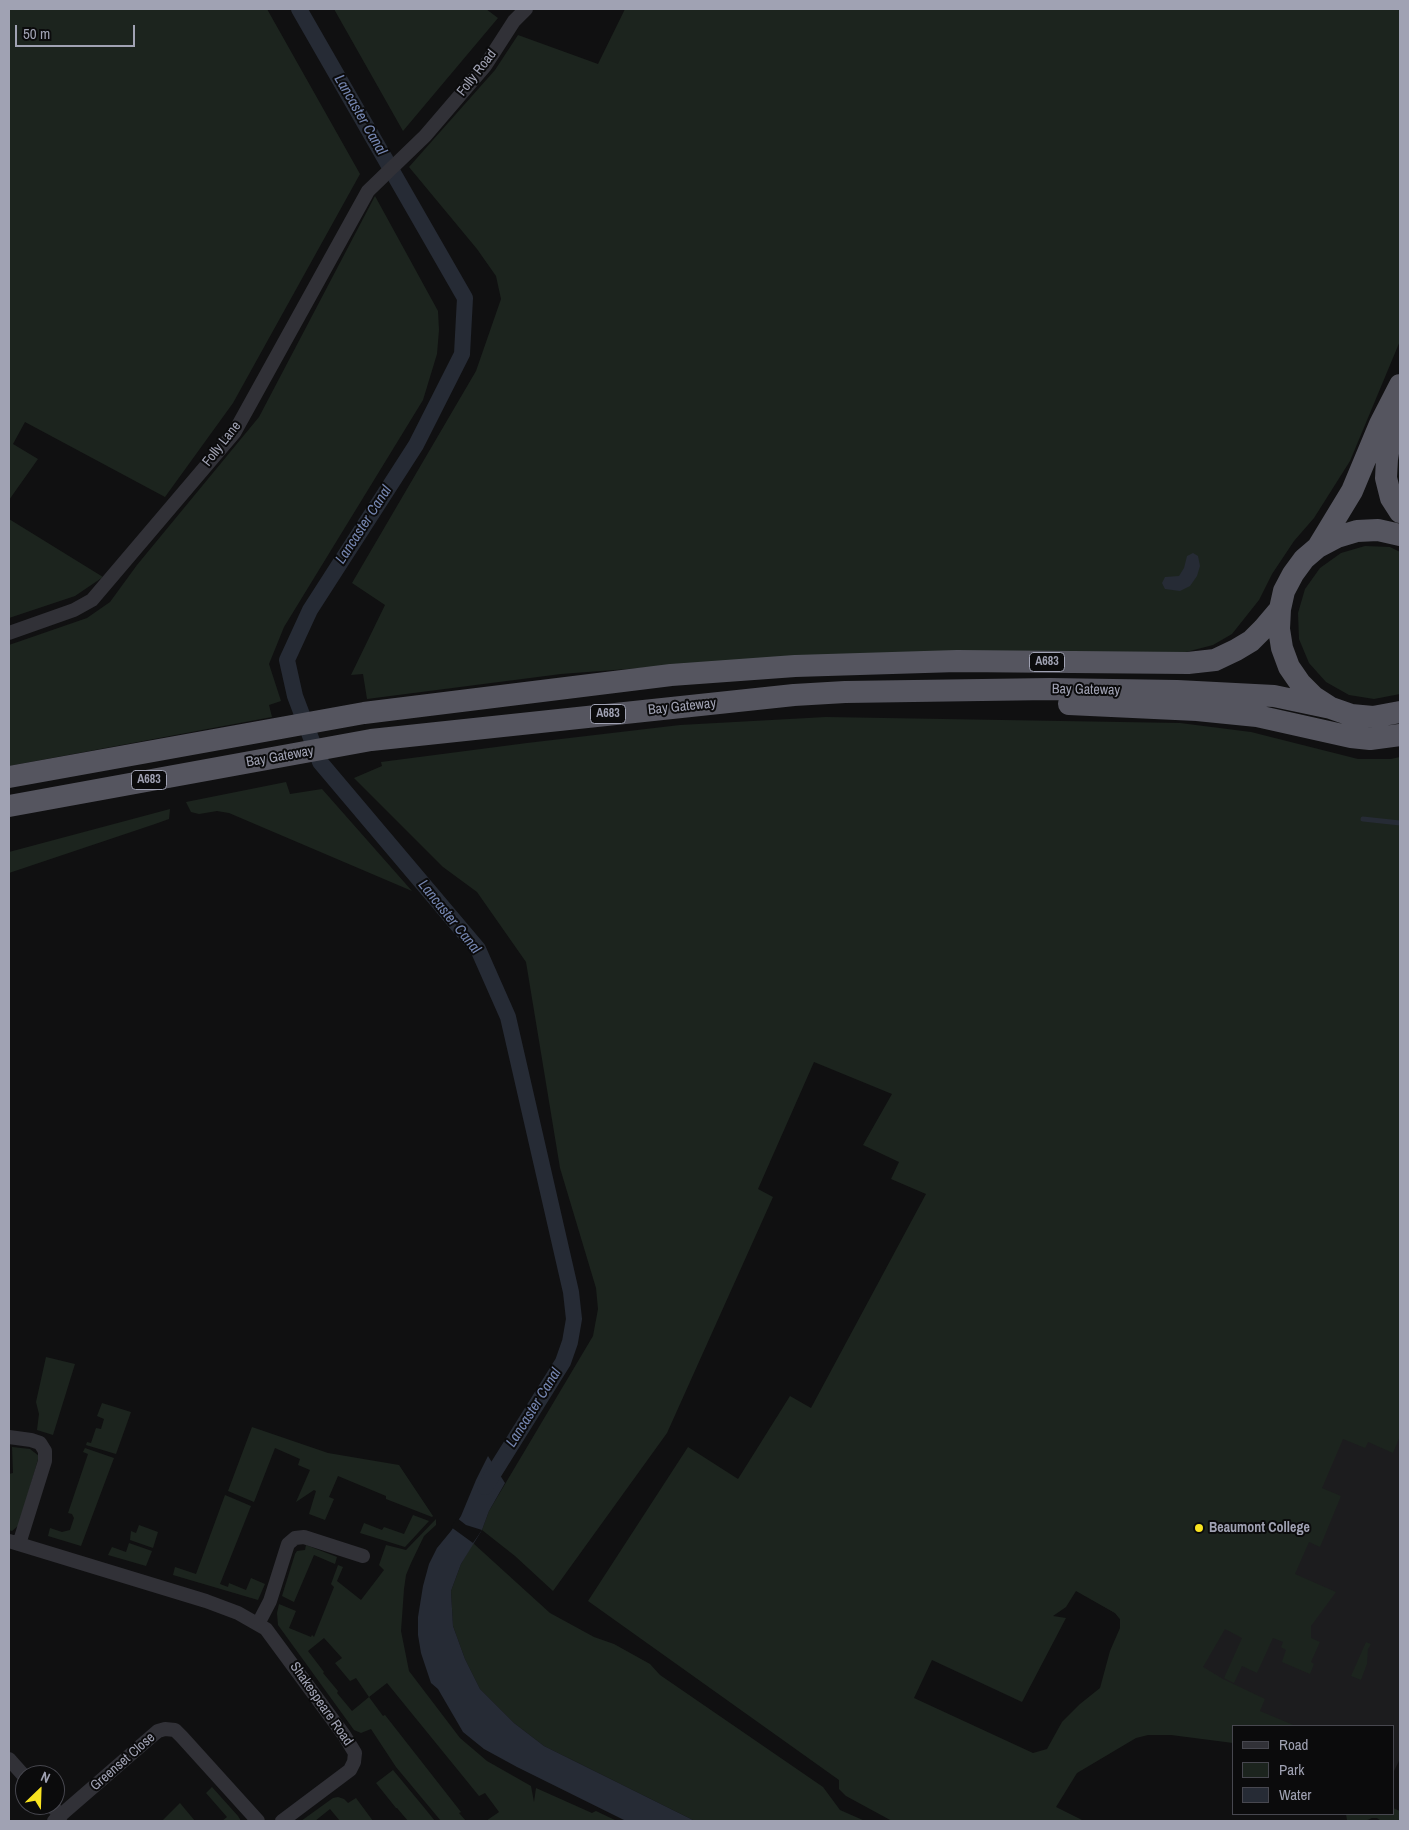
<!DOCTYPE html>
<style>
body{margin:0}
#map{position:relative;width:1409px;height:1830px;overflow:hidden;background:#101011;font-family:"Archivo Narrow",sans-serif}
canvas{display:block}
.frame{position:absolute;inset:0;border:10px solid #a0a2b3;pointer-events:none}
.legend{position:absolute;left:1232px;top:1725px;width:162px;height:90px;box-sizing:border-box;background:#0b0b0c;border:1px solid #47474f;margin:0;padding:6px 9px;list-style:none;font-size:15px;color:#a0a2b3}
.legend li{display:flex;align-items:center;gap:10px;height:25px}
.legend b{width:25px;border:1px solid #47474f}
.north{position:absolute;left:15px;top:1765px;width:50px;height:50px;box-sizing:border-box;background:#0b0b0c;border:1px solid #47474f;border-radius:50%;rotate:24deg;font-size:14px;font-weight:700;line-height:20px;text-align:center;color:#a0a2b3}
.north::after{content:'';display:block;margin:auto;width:18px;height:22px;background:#f9e420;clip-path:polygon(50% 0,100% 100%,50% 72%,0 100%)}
.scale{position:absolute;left:15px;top:25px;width:120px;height:22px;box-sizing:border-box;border:2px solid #a0a2b3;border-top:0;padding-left:6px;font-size:15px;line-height:18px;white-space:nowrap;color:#a0a2b3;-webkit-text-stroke:4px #0b0b0c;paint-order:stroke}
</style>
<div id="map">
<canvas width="1409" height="1830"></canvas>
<div class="frame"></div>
<ul class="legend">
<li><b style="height:6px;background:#313137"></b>Road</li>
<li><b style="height:14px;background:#1c241e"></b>Park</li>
<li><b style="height:14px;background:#262b35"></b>Water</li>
</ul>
<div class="north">N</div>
<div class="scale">50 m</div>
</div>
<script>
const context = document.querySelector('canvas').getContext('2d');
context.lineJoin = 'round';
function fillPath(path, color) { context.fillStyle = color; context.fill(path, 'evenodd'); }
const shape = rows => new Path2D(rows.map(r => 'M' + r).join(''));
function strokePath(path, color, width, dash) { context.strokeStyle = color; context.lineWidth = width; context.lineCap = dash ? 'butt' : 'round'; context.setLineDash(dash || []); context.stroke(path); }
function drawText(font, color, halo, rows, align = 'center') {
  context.font = font + ' "Archivo Narrow",sans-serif'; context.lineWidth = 4; context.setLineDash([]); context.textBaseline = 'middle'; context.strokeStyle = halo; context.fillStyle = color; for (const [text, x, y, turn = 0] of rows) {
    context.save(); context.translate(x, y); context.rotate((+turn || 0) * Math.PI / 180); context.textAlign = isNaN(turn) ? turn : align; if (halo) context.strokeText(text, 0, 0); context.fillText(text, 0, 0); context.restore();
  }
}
fillPath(shape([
 [1400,1377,1400,1759,1393,1773,1393,1726,1274,1726,1120,1628,1120,1619,1115,1613,1077,1591]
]), '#1c1c1e');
fillPath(shape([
 [9,9,267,9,360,174,233,403,165,497,25,422,13,444,38,459,9,500],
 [334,9,486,9,498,18,403,131],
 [625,9,1400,9,1400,341,1350,461,1314,518,1294,541,1272,574,1259,600,1232,634,1213,645,1186,652,747,660,561,674,367,699,363,674,351,675,385,605,352,583,476,371,501,299,496,276,477,249,409,167,495,70,518,35,598,64],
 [375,196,438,311,439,330,437,354,423,400,284,627,269,664,281,701,269,705,272,717,9,766,9,645,87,618,110,602,137,565,259,417],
 [9,519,103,577,75,596,9,618],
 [1365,546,1390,547,1400,552,1400,694,1374,699,1349,695,1326,682,1309,663,1299,639,1298,613,1305,589,1320,568,1341,553],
 [826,717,1180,723,1251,732,1358,759,1391,759,1400,757,1400,1436,1393,1453,1368,1442,1365,1448,1343,1439,1322,1488,1341,1496,1320,1547,1309,1542,1295,1574,1336,1592,1311,1626,1311,1638,1320,1642,1311,1662,1314,1664,1310,1674,1282,1662,1286,1650,1281,1647,1283,1642,1273,1638,1257,1673,1242,1666,1234,1683,1224,1678,1242,1638,1225,1629,1203,1667,1223,1679,1265,1699,1260,1711,1296,1726,1233,1726,1233,1743,1171,1735,1148,1735,1136,1738,1077,1773,1056,1807,1084,1821,892,1821,846,1796,839,1789,839,1780,588,1601,688,1447,738,1479,790,1396,811,1408,926,1194,891,1179,899,1162,863,1145,892,1094,814,1062,758,1189,773,1197,667,1433,553,1591,515,1556,482,1530,489,1511,593,1336,598,1309,596,1288,560,1168,526,962,477,892,443,867,354,778,382,766,381,762,527,743,680,725],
 [1076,1591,1115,1613,1120,1619,1120,1628,1110,1651,1100,1688,1080,1704,1062,1722,1047,1749,1033,1753,914,1698,932,1660,1022,1702,1066,1618,1053,1616,1066,1607],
 [286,782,290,794,322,789,412,891,229,813,217,811,199,814,191,812,186,802],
 [170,809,169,819,155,824,9,873,9,852],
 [46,1357,75,1364,53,1435,37,1430,39,1414,36,1402],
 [102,1403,131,1412,116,1454,86,1445,87,1442,91,1443,96,1428,101,1429,104,1419,97,1416],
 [252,1427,328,1453,399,1465,433,1516,432,1517,386,1499,386,1496,338,1476,329,1497,334,1499,325,1520,309,1514,316,1491,314,1490,296,1502,310,1470,298,1465,300,1459,275,1448,254,1502,228,1491],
 [12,1447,30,1449,39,1456,19,1525,12,1531,9,1530,9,1474,13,1473],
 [85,1448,114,1458,81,1546,48,1536,50,1528,62,1532,70,1530,74,1518,72,1514,68,1513,88,1454,83,1452],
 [225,1495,251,1506,220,1584,228,1587,229,1583,246,1590,251,1578,265,1584,258,1600,173,1575,175,1567,196,1574],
 [413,1515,429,1521,405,1547,360,1533,364,1523,382,1530,384,1527,404,1534],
 [436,1519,436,1525,424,1536,411,1563,406,1575,404,1589,401,1631,409,1671,460,1738,487,1761,531,1786,534,1802,536,1788,592,1813,596,1811,617,1821,486,1821,499,1812,485,1793,479,1796,387,1683,369,1697,383,1716,385,1715,461,1812,459,1813,466,1821,441,1821,396,1767,371,1729,361,1733,354,1730,278,1625,277,1613,279,1604,296,1611,289,1628,311,1637,312,1635,314,1637,334,1587,331,1584,338,1565,343,1567,337,1581,361,1600,384,1570,379,1565,386,1545,406,1550],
 [324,1638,342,1658,335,1663,350,1681,356,1678,369,1697,352,1711,337,1693,338,1691,323,1673,324,1672,308,1651],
 [139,1525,158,1532,153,1548,130,1540,131,1531,136,1533],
 [129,1543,152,1551,146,1566,108,1555,112,1547,126,1552],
 [473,1543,550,1613,594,1637,614,1644,650,1664,660,1675,823,1787,840,1810,865,1821,695,1821,544,1746,514,1723,480,1689,465,1659,453,1626,451,1591,461,1564],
 [306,1545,337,1557,335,1564,314,1555,294,1602,282,1596,295,1554,297,1551,305,1550],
 [1366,1642,1371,1644,1368,1649,1367,1664,1361,1680,1351,1676],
 [393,1770,422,1805,435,1821,408,1821,397,1808,396,1808,376,1783],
 [212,1787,238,1816,241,1821,222,1821,227,1817,206,1793],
 [338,1797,344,1799,348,1803,356,1798,373,1821,340,1821,330,1809,315,1821,301,1821,333,1798],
 [180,1803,195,1821,162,1821],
 [1393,1808,1400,1811,1400,1821,1381,1821,1377,1818,1372,1818,1365,1821,1350,1821,1347,1820,1346,1814,1393,1814]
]), '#1c241e');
fillPath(shape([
 [1193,553,1198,556,1200,566,1197,576,1190,586,1180,591,1165,589,1162,583,1165,577,1179,576,1184,568,1187,556],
 [488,1456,505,1483,489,1511,482,1530,461,1564,451,1591,453,1626,465,1659,480,1689,514,1723,544,1746,695,1821,626,1821,517,1767,484,1749,463,1732,438,1689,431,1683,421,1653,418,1635,418,1617,423,1586,429,1564,437,1548,451,1531,461,1516,476,1480]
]), '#262b35');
fillPath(shape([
 [457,1518,466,1525,482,1530,473,1543,451,1527]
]), '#101011');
strokePath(shape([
 [1363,819,1400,823]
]), '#262b35', 5);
strokePath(shape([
 [299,9,465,298,462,354,416,445,310,610,287,660,295,696,320,762,478,949,508,1017,571,1292,574,1319,570,1342,563,1362,485,1487]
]), '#262b35', 16);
strokePath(shape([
 [9,633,74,610,92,600,234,433,368,191,425,136,485,66,514,21,526,9],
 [9,1437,31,1440,40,1443,45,1451,45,1461,19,1544],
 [9,1541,206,1601,238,1613,266,1629,344,1735,355,1753,354,1762,350,1770,282,1821],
 [258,1624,270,1601,288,1544,295,1538,304,1537,363,1556],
 [9,1759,25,1777],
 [51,1805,61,1816],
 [54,1821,152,1736,158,1731,165,1729,175,1730,182,1737,258,1821]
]), '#313137', 14);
strokePath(shape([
 [1400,414,1390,441,1387,459,1386,478,1391,498,1400,512],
 [1400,535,1378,530,1357,531,1337,537,1318,547,1304,559,1293,574,1284,591,1280,609,1279,629,1282,648,1289,667,1300,683,1314,697,1331,708,1351,715,1373,717,1400,712],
 [1318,547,1352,491,1380,424,1400,385],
 [1069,704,1197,710,1257,716,1351,737,1370,739,1400,735],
 [9,777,364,713,671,675,795,666,957,661,1188,663,1215,660,1236,650,1251,641,1263,629,1280,609],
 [9,806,371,740,794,695,845,692,1050,689,1177,691,1274,696,1331,708]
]), '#55555f', 22);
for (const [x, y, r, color] of [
 [1199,1528,5,"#f9e420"]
]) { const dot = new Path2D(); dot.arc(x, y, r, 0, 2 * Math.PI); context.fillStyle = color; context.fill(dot); strokePath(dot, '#0b0b0c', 2); }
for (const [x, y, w] of [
 [1047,662,35],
 [608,714,35],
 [149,780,35]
]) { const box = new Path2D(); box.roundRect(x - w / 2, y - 9.5, w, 19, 4); context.fillStyle = '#0b0b0c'; context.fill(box); strokePath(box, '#a0a2b3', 1); }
drawText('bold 12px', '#a0a2b3', null, [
 ["A683",1047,662],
 ["A683",608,714],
 ["A683",149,780]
]);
drawText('14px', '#a0a2b3', '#0b0b0c', [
 ["Folly Road",477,73,-52],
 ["Folly Lane",222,444,-52],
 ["Bay Gateway",1086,690,1],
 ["Bay Gateway",682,707,-6],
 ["Bay Gateway",280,757,-10],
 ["Shakespeare Road",321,1704,55],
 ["Greenset Close",123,1762,-41]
]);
drawText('bold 14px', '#a0a2b3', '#0b0b0c', [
 ["Beaumont College",1209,1528]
], 'left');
drawText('italic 15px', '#7586b1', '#0b0b0c', [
 ["Lancaster Canal",360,115,60],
 ["Lancaster Canal",364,525,-57],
 ["Lancaster Canal",449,917,51],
 ["Lancaster Canal",534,1408,-58]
]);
</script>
